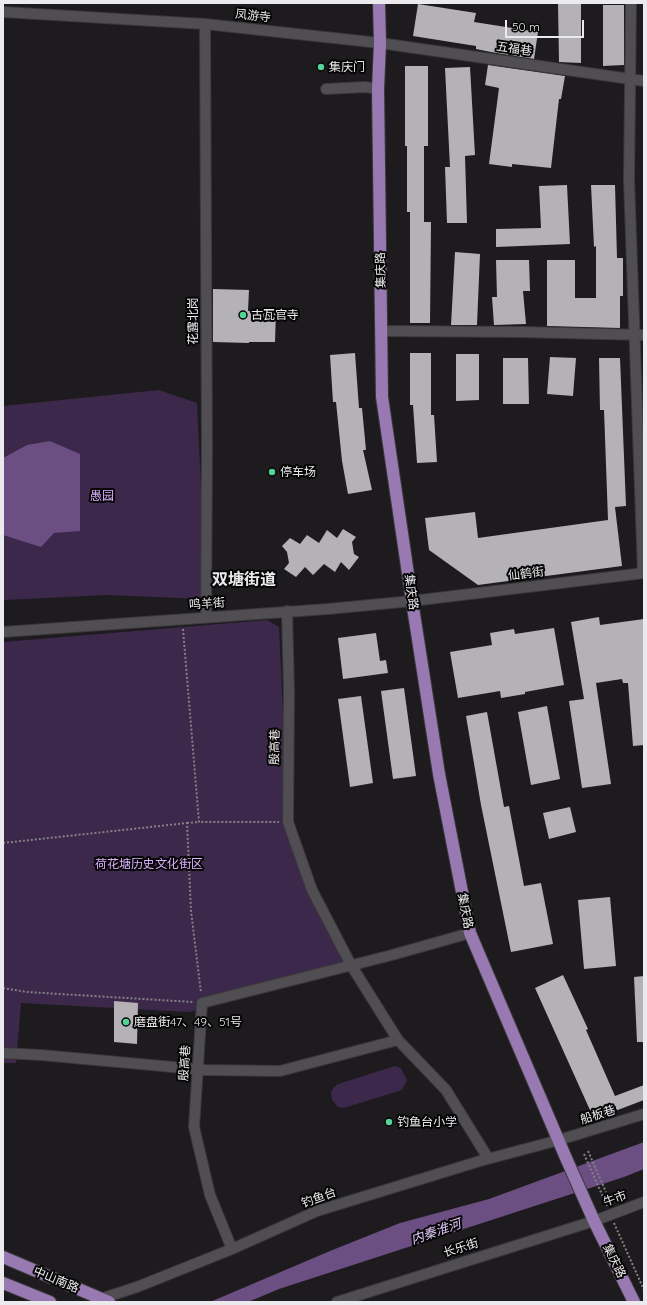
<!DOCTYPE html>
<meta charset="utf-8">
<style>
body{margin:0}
#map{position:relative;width:647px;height:1305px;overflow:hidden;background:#1d1b1e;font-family:Quicksand,sans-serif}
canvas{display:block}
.frame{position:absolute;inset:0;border:4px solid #ebeaec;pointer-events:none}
.scale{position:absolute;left:505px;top:20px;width:79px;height:18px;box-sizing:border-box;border:2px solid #ebeaec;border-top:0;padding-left:5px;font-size:12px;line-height:14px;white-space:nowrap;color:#ebeaec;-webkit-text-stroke:3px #070607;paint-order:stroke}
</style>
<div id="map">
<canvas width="647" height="1305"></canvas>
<div class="frame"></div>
<div class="scale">50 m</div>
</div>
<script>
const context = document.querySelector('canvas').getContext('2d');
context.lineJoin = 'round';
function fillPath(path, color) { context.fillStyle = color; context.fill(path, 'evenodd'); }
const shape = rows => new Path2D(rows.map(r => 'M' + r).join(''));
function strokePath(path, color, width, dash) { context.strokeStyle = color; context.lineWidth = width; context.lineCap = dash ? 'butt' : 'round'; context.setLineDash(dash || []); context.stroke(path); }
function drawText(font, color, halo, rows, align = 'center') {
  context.font = font + ' Quicksand,"Noto Sans SC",sans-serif'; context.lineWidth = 4; context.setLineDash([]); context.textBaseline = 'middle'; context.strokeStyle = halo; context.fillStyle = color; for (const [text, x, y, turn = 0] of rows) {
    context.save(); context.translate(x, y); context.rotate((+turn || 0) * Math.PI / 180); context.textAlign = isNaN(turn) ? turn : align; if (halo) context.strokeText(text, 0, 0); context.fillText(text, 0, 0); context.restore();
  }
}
fillPath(shape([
 [159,390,197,403,204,549,202,599,107,595,3,600,3,406],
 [267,620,279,627,288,822,346,972,189,1012,21,1003,16,1063,3,1063,3,642],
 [395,1066,401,1068,407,1080,402,1090,344,1108,338,1107,332,1100,331,1093,333,1088,338,1084]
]), '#3c284b');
fillPath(shape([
 [50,441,80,454,80,531,54,533,41,547,3,535,3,458,27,445],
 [644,1142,644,1169,624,1177,279,1289,248,1302,210,1302,330,1251,400,1223,489,1199]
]), '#6b4e82');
fillPath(shape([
 [558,3,581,3,581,63,559,62],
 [418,4,476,13,474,22,538,32,534,59,491,52,476,49,476,46,413,36],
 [603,5,624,5,624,65,603,66],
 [488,65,565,76,561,99,559,99,551,168,512,164,512,167,489,164,499,88,485,85],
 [405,66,428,66,428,146,424,146,424,222,431,222,430,323,410,323,410,212,407,212,407,146,405,146],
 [470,67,475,155,465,156,467,223,447,223,445,167,450,167,445,68],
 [567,185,570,244,496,247,496,229,541,228,539,186],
 [591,185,615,185,617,258,623,258,623,296,620,296,620,328,547,326,547,260,575,260,575,298,596,298,596,246,594,247],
 [455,252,480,254,477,325,451,325],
 [496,260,529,260,530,291,523,291,526,324,494,325,492,297,497,297],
 [213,289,249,290,248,311,276,311,275,342,249,342,249,343,213,342],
 [355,353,359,408,362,408,366,450,363,450,372,490,348,494,342,461,336,402,333,402,330,355],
 [410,353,431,353,431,415,434,415,437,462,417,463,413,405,410,405],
 [456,354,479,354,479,400,456,401],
 [550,357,576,358,573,396,547,394],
 [503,358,528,358,529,404,503,404],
 [599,358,620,358,626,506,615,507,622,566,478,585,429,550,425,518,475,512,478,538,608,520,604,410,600,410],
 [343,529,356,537,352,542,354,554,359,557,349,570,341,562,335,572,324,564,313,575,305,567,296,577,284,569,289,563,287,552,282,546,290,538,300,544,307,535,319,543,327,530,337,538],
 [599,617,600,625,644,619,644,745,633,746,628,683,623,683,622,679,596,683,611,784,582,788,569,701,584,699,571,622],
 [554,628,564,685,525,692,525,694,501,698,500,691,458,698,450,652,492,645,490,633,514,629,515,634],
 [376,633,380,661,386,660,388,673,343,679,338,638],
 [404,688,416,776,393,779,381,691],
 [361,696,373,783,350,787,338,699],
 [547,706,560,779,531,785,518,712],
 [487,712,504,807,509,806,524,886,541,883,553,944,511,952,481,805,466,716],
 [570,807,576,832,549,839,543,813],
 [610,897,616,966,584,969,578,900],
 [563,975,588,1029,586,1030,615,1096,644,1085,644,1100,594,1119,535,988],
 [644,976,644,1042,637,1042,634,977],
 [114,1001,138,1003,137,1044,114,1042]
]), '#b4b2b6');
const minor = shape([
 [631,3,629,180,643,573],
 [3,12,205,24,380,43,644,81],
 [205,24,207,449,206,617],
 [326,89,365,87,378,89],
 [382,331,522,332,644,335],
 [287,611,289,692,288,822,312,890,351,965,398,1040,446,1090,488,1158],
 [3,632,328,609,412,601,644,573],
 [3,1053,41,1055,206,1070,280,1071,398,1040],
 [232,1249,210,1195,194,1127,202,1003,392,955,470,933],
 [99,1301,100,1299,137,1287,232,1249,317,1211,480,1161,559,1140,644,1114],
 [337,1302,594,1221,644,1202]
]);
const major = shape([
 [379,3,380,43,378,89,382,397,412,601,439,774,470,933,566,1158,594,1221,634,1302],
 [3,1257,109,1302],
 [3,1283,50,1302]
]);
strokePath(minor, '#39383a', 12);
strokePath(major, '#39383a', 14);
strokePath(shape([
 [183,629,199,822,279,822],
 [187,823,199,822],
 [3,843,187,823,191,911,201,993],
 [3,988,27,992,193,1002],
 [588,1151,606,1192],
 [584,1154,607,1206],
 [614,1223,644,1290]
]), '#838184', 2, [2, 2]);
strokePath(minor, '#504e52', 10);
strokePath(major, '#9879b1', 12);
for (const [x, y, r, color] of [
 [321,67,4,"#53d396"],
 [243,315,4,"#53d396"],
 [272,472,4,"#53d396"],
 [126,1022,4,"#53d396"],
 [389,1122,4,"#53d396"]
]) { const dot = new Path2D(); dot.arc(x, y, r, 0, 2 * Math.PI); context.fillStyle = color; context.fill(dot); strokePath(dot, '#070607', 1.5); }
drawText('12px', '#ebeaec', '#070607', [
 ["凤游寺",253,16,6],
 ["五福巷",514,49,8],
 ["集庆路",381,270,-91],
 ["花露北岗",193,321,-90],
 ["仙鹤街",526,574,-7],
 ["集庆路",411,592,82],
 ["鸣羊街",207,604,-4],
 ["殷高巷",275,747,-89],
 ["集庆路",465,911,79],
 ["殷高巷",185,1063,-86],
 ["船板巷",598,1115,-17],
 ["钓鱼台",319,1198,-20],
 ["牛市",615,1199,-20],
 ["长乐街",461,1248,-17],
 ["集庆路",614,1261,64],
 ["中山南路",56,1280,23]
]);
drawText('12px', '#ebeaec', '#070607', [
 ["集庆门",329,67],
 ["古瓦官寺",251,315],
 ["停车场",280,472],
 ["磨盘街47、49、51号",134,1022],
 ["钓鱼台小学",397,1122]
], 'left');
drawText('12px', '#dcb0ff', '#070607', [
 ["愚园",102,496],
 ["荷花塘历史文化街区",149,864]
]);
drawText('italic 13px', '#e2c8f7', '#070607', [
 ["内秦淮河",436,1232,-19]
]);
drawText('bold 16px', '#ebeaec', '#070607', [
 ["双塘街道",244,580]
]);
</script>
